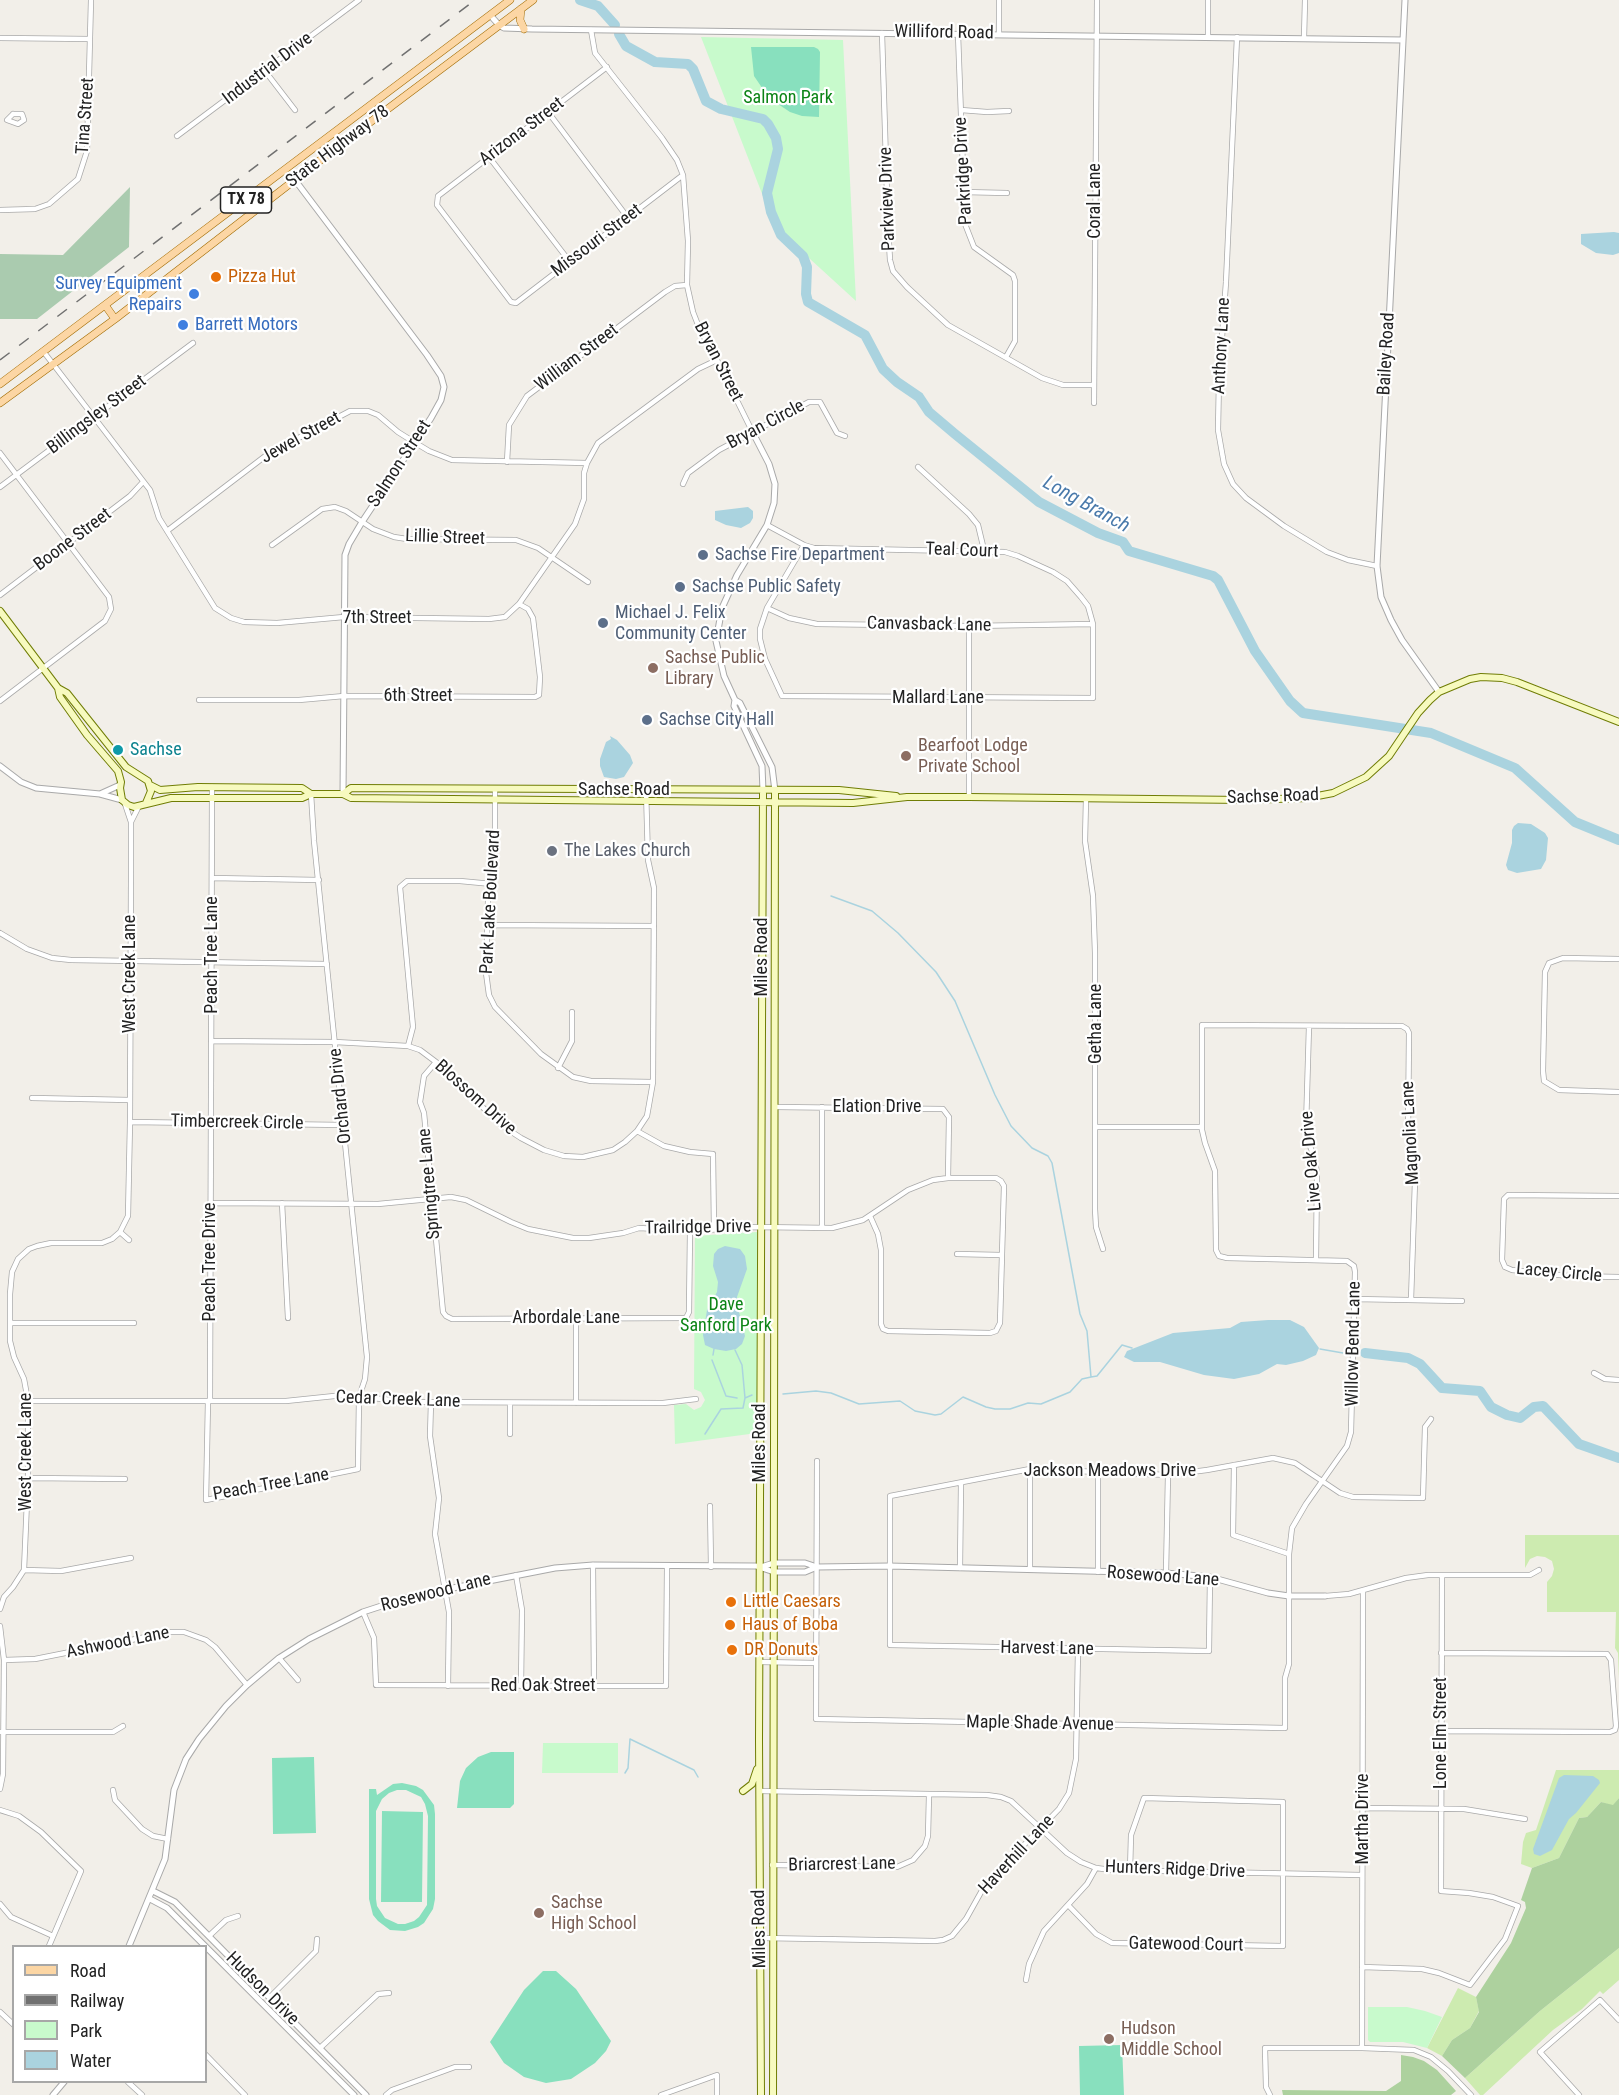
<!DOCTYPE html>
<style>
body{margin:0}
#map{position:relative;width:1619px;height:2095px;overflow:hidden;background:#f2efe9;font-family:"Roboto Condensed",sans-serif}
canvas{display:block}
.legend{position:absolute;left:12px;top:1945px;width:195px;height:138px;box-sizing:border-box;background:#fff;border:2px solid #a7a7a7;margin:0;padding:8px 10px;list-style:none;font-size:18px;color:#222}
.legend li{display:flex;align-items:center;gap:12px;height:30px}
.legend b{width:30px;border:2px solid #a7a7a7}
</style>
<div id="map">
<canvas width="1619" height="2095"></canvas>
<ul class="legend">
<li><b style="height:8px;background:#fcd6a4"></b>Road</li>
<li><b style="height:8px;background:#707070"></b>Railway</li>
<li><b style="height:16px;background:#c8facc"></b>Park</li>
<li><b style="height:16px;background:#aad3df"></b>Water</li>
</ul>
</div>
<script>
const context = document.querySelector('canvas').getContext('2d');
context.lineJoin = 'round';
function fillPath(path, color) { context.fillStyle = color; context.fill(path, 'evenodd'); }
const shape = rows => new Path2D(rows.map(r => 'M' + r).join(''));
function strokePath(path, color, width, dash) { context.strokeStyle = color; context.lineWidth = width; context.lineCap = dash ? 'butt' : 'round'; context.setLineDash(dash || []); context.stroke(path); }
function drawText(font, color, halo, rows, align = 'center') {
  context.font = font + ' "Roboto Condensed",sans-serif'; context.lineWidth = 4.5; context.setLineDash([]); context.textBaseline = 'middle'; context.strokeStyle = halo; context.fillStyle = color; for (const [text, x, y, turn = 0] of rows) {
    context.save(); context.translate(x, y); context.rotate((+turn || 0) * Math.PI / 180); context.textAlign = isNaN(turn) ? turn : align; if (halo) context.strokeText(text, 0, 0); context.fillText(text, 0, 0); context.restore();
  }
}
fillPath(shape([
 [1525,1535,1619,1535,1619,1679,1618,1653,1615,1648,1616,1612,1547,1612,1547,1582,1552,1576,1554,1569,1552,1561,1545,1557,1537,1556,1530,1559,1525,1568],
 [1556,1770,1619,1770,1619,1798,1613,1806,1601,1802,1587,1817,1579,1818,1559,1858,1532,1868,1521,1864,1523,1842,1526,1833,1536,1830],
 [1619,1948,1619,1980,1603,1994,1600,1991,1582,2009,1553,2030,1483,2095,1480,2095,1465,2078,1540,2011],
 [1458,1988,1476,1997,1479,2011,1470,2028,1452,2040,1442,2056,1427,2048]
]), '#cdebb0');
fillPath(shape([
 [1619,1798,1619,1948,1540,2011,1465,2078,1442,2056,1452,2040,1470,2028,1479,2012,1476,1997,1511,1943,1526,1908,1525,1902,1521,1900,1532,1868,1559,1858,1579,1818,1587,1817,1601,1802,1613,1805],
 [1401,2055,1413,2057,1424,2061,1437,2070,1456,2091,1451,2095,1283,2095,1282,2090,1386,2091,1401,2081]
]), '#add19e');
fillPath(shape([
 [130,187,129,247,37,319,0,319,0,254,63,255]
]), '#aacbaf');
fillPath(shape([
 [701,37,843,40,856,301,775,227],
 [757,1232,757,1433,675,1444,674,1405,686,1404,694,1410,701,1407,705,1400,701,1392,694,1389,695,1236],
 [543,1743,618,1743,618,1773,542,1773],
 [1368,2007,1407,2007,1425,2011,1442,2017,1427,2048,1403,2042,1370,2042,1368,2040]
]), '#c8facc');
fillPath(shape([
 [751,47,814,47,818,49,820,52,819,117,802,116,790,112,769,98,754,76],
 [491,1752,514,1752,514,1804,510,1808,457,1808,460,1781,466,1768,478,1757],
 [314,1757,316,1833,273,1834,272,1758],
 [402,1783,416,1786,423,1790,434,1805,435,1814,435,1899,433,1909,424,1923,418,1927,405,1931,390,1930,378,1921,373,1915,369,1899,369,1789,376,1789,377,1795,393,1784],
 [397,1790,406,1790,421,1797,425,1804,428,1816,427,1905,419,1917,414,1921,405,1924,398,1924,385,1918,377,1906,376,1899,376,1811,382,1799,389,1793],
 [382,1811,423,1812,422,1902,381,1902],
 [543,1971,556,1971,576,1989,611,2041,606,2051,595,2063,571,2079,546,2083,524,2077,504,2063,490,2042,524,1990],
 [1122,2045,1124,2095,1080,2095,1079,2046]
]), '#88e0be');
fillPath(shape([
 [1614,232,1619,233,1619,253,1613,255,1596,253,1581,244,1581,234],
 [748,507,753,511,753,518,750,523,741,528,726,525,715,520,715,511],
 [610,736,617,740,630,755,633,763,624,777,616,779,604,777,600,766,600,759,606,742,611,739],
 [1518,823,1531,824,1545,833,1548,838,1546,860,1541,869,1517,873,1508,870,1506,865,1512,843,1512,830,1514,826],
 [725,1246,740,1249,745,1256,747,1269,737,1297,737,1304,745,1336,742,1344,736,1349,726,1351,714,1349,705,1345,703,1335,707,1310,717,1292,718,1282,713,1266,714,1254,718,1249],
 [1268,1320,1290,1320,1304,1327,1319,1348,1316,1355,1303,1361,1286,1365,1277,1364,1259,1374,1234,1379,1204,1375,1160,1362,1134,1362,1124,1357,1127,1351,1173,1333,1230,1328,1241,1322],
 [1564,1775,1593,1776,1599,1780,1600,1783,1576,1813,1569,1819,1552,1850,1540,1856,1534,1854,1533,1849,1559,1778]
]), '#aad3df');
strokePath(shape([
 [831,896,872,911,898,933,936,972,955,1001,995,1095,1011,1126,1032,1148,1048,1156,1052,1163,1080,1314,1087,1331,1091,1377,1097,1376,1122,1345,1132,1348],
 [1320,1349,1343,1353],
 [735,1350,742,1365,745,1398,752,1395],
 [713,1355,714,1349],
 [712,1360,726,1396,737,1398],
 [783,1394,816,1391,831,1393,859,1404,900,1401,915,1411,935,1415,941,1414,963,1397,986,1407,995,1409,1010,1409,1028,1403,1041,1404,1070,1392,1082,1379,1091,1377],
 [705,1434,721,1409,743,1408,745,1398],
 [625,1773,628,1768,630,1739,694,1770,698,1777]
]), '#aad3df', 1.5);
strokePath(shape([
 [580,0,598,6,615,25],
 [619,34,626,46,655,62,688,64,693,69,706,101,721,109,763,119,768,124,776,138,778,149,767,193,771,212,781,235,803,256,807,267,806,294,808,302,865,335,883,369,897,382,919,397,929,412,955,434,1039,502,1098,533,1123,542,1129,551,1213,576,1218,580,1255,651,1290,701,1303,713,1431,733,1515,768,1575,822,1619,840],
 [1365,1353,1408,1358,1420,1364,1442,1388,1480,1391,1491,1407,1507,1415,1520,1418,1534,1407,1543,1406,1579,1444,1619,1458]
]), '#aad3df', 10);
const minor = shape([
 [591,30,595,53,662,138,677,160,683,175,688,241,687,285,693,312,700,330,717,360,752,431],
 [882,33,888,227,890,260,893,271,907,287,948,325,1042,378,1063,385,1094,385],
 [958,34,965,224,974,247,1013,275,1015,281,1015,341,1006,357],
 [999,34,999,0],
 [1208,37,1208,0],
 [1237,37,1226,282,1219,379,1218,430,1224,464,1233,484,1246,498,1284,526,1327,552,1348,560,1377,566],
 [0,38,90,39],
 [1304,38,1305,0],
 [607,67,438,196,437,205,511,302,516,303,683,175],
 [265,71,295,110],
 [961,110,987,112,1009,111],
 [548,112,628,218],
 [13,114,22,114,24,120,18,124,7,120,13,114],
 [177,136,359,0],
 [489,157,570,262],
 [963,192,1007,193],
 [0,210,35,209,49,204,78,179,87,151,91,0],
 [43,351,150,490,159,518,215,608,231,618,244,622,277,623,344,617,489,619,505,617,519,604,575,524,584,499,584,473,587,463,598,443,698,369,717,360],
 [1094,403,1097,0],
 [0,453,109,597,111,609,105,621,0,701],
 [507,462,509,425,527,396,665,292,675,286,687,285],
 [918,467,969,514,978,525,984,550],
 [683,484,688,473,719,450,809,402,820,402,837,433,845,436],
 [0,487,193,343],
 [767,525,804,545,814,548,1005,552,1018,556,1053,572,1067,581,1081,597,1088,606,1093,624,1093,698,782,696,765,659,760,639,760,629,767,608,804,545],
 [167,531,268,454,350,411,368,411,378,415,398,432,414,442,429,451,452,460,587,463],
 [272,545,322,509,335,507,346,511,373,529,394,537,407,539,516,540,538,548,588,582],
 [0,595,130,496,143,482],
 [767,608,789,618,817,624,969,626,1093,624],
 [969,626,969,797],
 [199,700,299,700,344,696,535,697,539,695,540,677,533,618,528,609,519,604],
 [495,789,495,872,488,901,486,973,489,995,495,1007,541,1054,573,1077,591,1081,653,1082],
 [1086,799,1085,841,1093,896,1095,953,1095,1209,1096,1227,1103,1249],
 [131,822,139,806],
 [212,878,319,880],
 [487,925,654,926],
 [0,933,27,949,52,958,71,960,327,964],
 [1619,959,1563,958,1549,963,1545,972,1543,1071,1544,1081,1559,1090,1619,1092],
 [1309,1026,1306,1127,1308,1141,1315,1159,1317,1174,1316,1260],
 [211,1041,335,1042,408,1046,420,1050,436,1062,501,1125,521,1138,544,1150,564,1156,583,1157,613,1150,625,1142,637,1131,647,1116,653,1082,654,888,648,860,646,790],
 [408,1046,413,1027,400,887,407,881,460,881,492,884],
 [436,1062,424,1076,420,1102,424,1113,443,1312,446,1316,452,1319,686,1318,689,1312,690,1231],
 [558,1068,572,1041,572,1012],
 [32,1098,130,1100],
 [776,1107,943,1109,949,1117,948,1178],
 [130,1122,344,1125],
 [1095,1127,1202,1127],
 [637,1131,664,1146,690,1152,713,1154,714,1229],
 [1619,1196,1508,1195,1504,1199,1502,1260,1505,1267,1512,1270,1569,1276,1619,1277],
 [210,1203,378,1204,451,1197,466,1200,511,1222,528,1229,573,1238,589,1238,623,1233,639,1228,690,1231,755,1227,832,1228,863,1220,908,1190,933,1180,948,1178,996,1178,1001,1181,1004,1186,1000,1323,996,1331,990,1333,888,1331,883,1329,881,1324,881,1250,878,1234,870,1216],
 [282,1203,288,1318],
 [822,1228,822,1107],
 [120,1232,129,1240],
 [957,1254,1001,1255],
 [1354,1299,1462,1301],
 [576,1318,576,1403],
 [10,1323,134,1323],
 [1594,1373,1605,1379,1619,1380],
 [28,1401,286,1401,344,1395,410,1402,663,1403,696,1399],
 [208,1401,206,1500,358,1469,359,1397,365,1379,367,1357,314,841,311,794],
 [210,1401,212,787],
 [431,1402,430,1436,439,1498,435,1534,449,1612,448,1686],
 [510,1434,510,1403],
 [817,1461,816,1719,1285,1728,1285,1678,1289,1664,1289,1554,1292,1528,1306,1504,1347,1446,1351,1432,1355,1272,1354,1266,1347,1261,1227,1258,1219,1256,1216,1250,1215,1171,1205,1143,1202,1130,1202,1025,1402,1026,1407,1029,1409,1033,1408,1137,1414,1160,1415,1181,1411,1300],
 [1234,1465,1233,1535,1289,1554],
 [1030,1469,1030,1569],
 [1098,1471,1098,1572],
 [28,1478,125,1479],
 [710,1506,711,1567],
 [593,1565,594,1686],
 [960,1568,961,1483],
 [24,1570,61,1571,131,1558],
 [1166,1573,1168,1475],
 [516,1575,522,1610,521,1686],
 [1210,1577,1209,1651,890,1645,890,1496,1030,1469,1168,1475,1207,1470,1273,1458,1295,1463,1340,1493,1353,1497,1423,1498,1425,1427,1431,1419],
 [1325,1596,1349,1594,1406,1578,1428,1575,1530,1575,1539,1570],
 [0,1609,4,1597,13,1587,24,1570,28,1478,28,1401,24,1379,14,1357,10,1341,10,1294,12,1272,18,1259,29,1249,37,1246,51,1243,102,1243,112,1239,120,1232,128,1216,130,1122,131,879,131,822,125,804],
 [363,1612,374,1638,376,1685,666,1686,667,1567],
 [0,1626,4,1660,3,1774,0,1789],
 [279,1658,298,1680],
 [4,1660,35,1659,171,1632,184,1632,206,1640,215,1647,247,1685],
 [760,1662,816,1663],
 [1440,1731,1610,1732,1615,1730,1616,1726,1611,1660,1607,1654,1441,1653],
 [0,1732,113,1732,123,1726],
 [113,1790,115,1800,142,1829,153,1836,168,1839],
 [760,1791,987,1795,1001,1797,1011,1801,1067,1853,1081,1862,1096,1868,1112,1870,1362,1875],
 [1362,1808,1464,1809,1525,1819],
 [0,1810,19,1816,41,1832,81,1871,49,1946],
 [772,1865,897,1867,913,1860,925,1846,928,1836,929,1795],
 [0,1904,11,1917,53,1936],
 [1068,1905,1096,1934,1112,1943,1283,1946,1283,1802,1144,1798,1131,1835,1130,1871],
 [209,1936,226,1920,238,1916],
 [761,1938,935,1941,943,1940,952,1936,966,1919,985,1885,1059,1809,1069,1793,1076,1759,1078,1650],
 [1362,1967,1422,1969,1439,1973,1470,1985,1505,1939,1518,1906,1493,1897,1469,1893,1441,1891,1442,1576],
 [1026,1980,1029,1964,1044,1931,1087,1884,1096,1868],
 [270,1997,316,1951,317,1939],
 [0,2012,14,2025],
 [320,2048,378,1994,389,1993],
 [1362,2048,1363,1590],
 [206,2055,245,2095],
 [128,2082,142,2095],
 [386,2095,392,2090,455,2067,469,2067],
 [661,2095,717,2075,717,2095],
 [1270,2095,1266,2087,1265,2048,1362,2048,1414,2050,1431,2057,1448,2071,1471,2095],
 [1579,2095,1540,2052,1600,2000,1619,2020]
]);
const tertiary = shape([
 [1405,0,1377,566,1381,597,1391,620,1402,640,1439,692],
 [490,15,499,25,504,28,532,29,1403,40],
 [295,180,427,355,441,376,444,387,441,400,431,418,362,522,349,544,345,555,343,794],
 [752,431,769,464,775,484,774,503,767,525,737,575,722,608,716,641,724,676,735,700,740,703,772,767,775,791],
 [735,700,734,706,762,766,763,791],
 [0,766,21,782,36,788,100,794,122,800],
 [100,794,120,785],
 [761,1567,774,1563,805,1563,817,1567,889,1566,1166,1573,1210,1577,1268,1593,1289,1596,1325,1596],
 [153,1891,175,1902,366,2095],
 [150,1899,167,1908,354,2095],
 [129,1946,165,1859,174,1790,186,1759,199,1739,226,1706,247,1685,279,1658,309,1639,363,1612,412,1596,555,1568,593,1565,756,1566,774,1572,805,1572,817,1567],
 [53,2095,64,2082]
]);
const secondary = shape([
 [0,611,58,688,60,697,87,735,118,771,121,782,120,788,122,800,128,805,134,807,171,798,302,798,311,794,343,794,351,798,853,803,907,797,969,797,1245,800,1307,798,1333,793,1366,777,1389,756,1418,713,1430,700,1439,692,1470,679,1481,677,1502,678,1517,682,1619,722],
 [58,688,67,693,126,767,148,781,151,791,146,803],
 [150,785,160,790,198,787,302,788,311,794],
 [343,794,351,788,839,790,896,796],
 [743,1791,752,1784,757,1769],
 [761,2095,759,1739,763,791],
 [773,2095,775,791]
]);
const primary = shape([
 [521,9,520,20,524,29],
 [105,305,115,319],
 [0,384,510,0],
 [0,403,115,319,349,138,533,0]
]);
strokePath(minor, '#a9a9a9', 6);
strokePath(tertiary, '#a9a9a9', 7);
strokePath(secondary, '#707d05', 8);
strokePath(primary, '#a06b00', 8);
strokePath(minor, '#fff', 4.5);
strokePath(tertiary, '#fff', 5);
strokePath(secondary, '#f7fabf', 6);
strokePath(primary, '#fcd6a4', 7);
strokePath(shape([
 [0,360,475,0]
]), '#707070', 1.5, [12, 12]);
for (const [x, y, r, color] of [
 [216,277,6,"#e8710a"],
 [194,294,6,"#3f7fe0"],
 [183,325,6,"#3f7fe0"],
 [703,555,6,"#5c6f8a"],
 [680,587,6,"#5c6f8a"],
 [603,623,6,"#5c6f8a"],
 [653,668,6,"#8d6e63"],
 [647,720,6,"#5c6f8a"],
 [118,750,6,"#0f9aa8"],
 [906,756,6,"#8d6e63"],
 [552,851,6,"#6b7280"],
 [731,1602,6,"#e8710a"],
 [730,1625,6,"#e8710a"],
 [732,1650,6,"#e8710a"],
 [539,1913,6,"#8d6e63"],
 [1109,2039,6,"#8d6e63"]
]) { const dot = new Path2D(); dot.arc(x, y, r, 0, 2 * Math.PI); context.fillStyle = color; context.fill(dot); strokePath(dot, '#fff', 2); }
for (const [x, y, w] of [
 [246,200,51]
]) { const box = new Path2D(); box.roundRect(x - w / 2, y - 13, w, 26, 4.5); context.fillStyle = '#fff'; context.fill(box); strokePath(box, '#222', 1.5); }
drawText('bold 16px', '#222', null, [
 ["TX 78",246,200]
]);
drawText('18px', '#222', '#fff', [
 ["Williford Road",944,33,1],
 ["Industrial Drive",268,69,-37],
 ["Tina Street",86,116,-86],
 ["Arizona Street",522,132,-37],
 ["State Highway 78",338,147,-37],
 ["Parkridge Drive",964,171,-93],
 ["Parkview Drive",888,199,-92],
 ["Coral Lane",1095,201,-90],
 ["Missouri Street",597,241,-37],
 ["Anthony Lane",1222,346,-87],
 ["Bailey Road",1387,354,-87],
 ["William Street",577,358,-37],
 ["Bryan Street",718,362,63],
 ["Billingsley Street",97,415,-37],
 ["Bryan Circle",766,425,-28],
 ["Jewel Street",301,438,-29],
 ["Salmon Street",400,464,-57],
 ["Lillie Street",445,538,2],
 ["Boone Street",73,540,-37],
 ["Teal Court",962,551,2],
 ["7th Street",377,618],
 ["Canvasback Lane",929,625,1],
 ["6th Street",418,696],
 ["Mallard Lane",938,698],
 ["Sachse Road",624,790],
 ["Sachse Road",1273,797,-2],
 ["Park Lake Boulevard",491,902,-87],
 ["Peach Tree Lane",212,955,-90],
 ["Miles Road",762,957,-90],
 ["West Creek Lane",130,974,-90],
 ["Getha Lane",1096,1024,-90],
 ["Orchard Drive",341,1096,-96],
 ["Blossom Drive",475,1098,42],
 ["Elation Drive",877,1107],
 ["Timbercreek Circle",237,1123,1],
 ["Magnolia Lane",1411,1133,-93],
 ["Live Oak Drive",1312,1161,-95],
 ["Springtree Lane",430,1184,-95],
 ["Trailridge Drive",698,1228,-1],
 ["Peach Tree Drive",210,1262,-90],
 ["Lacey Circle",1559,1273,5],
 ["Arbordale Lane",566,1318],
 ["Willow Bend Lane",1354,1344,-89],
 ["Cedar Creek Lane",398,1400,2],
 ["Miles Road",760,1443,-90],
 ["West Creek Lane",26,1452,-90],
 ["Jackson Meadows Drive",1110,1471],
 ["Peach Tree Lane",271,1485,-10],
 ["Rosewood Lane",1163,1577,4],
 ["Rosewood Lane",436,1593,-14],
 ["Ashwood Lane",118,1643,-11],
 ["Harvest Lane",1047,1649,1],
 ["Red Oak Street",543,1686],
 ["Maple Shade Avenue",1040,1724,1],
 ["Lone Elm Street",1441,1733,-90],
 ["Martha Drive",1363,1819,-90],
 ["Haverhill Lane",1017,1855,-47],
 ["Briarcrest Lane",842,1865,-1],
 ["Hunters Ridge Drive",1175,1870,2],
 ["Miles Road",760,1929,-91],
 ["Gatewood Court",1186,1945,1],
 ["Hudson Drive",262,1989,45]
]);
drawText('18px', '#0c8416', '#fff', [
 ["Salmon Park",788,98],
 ["Dave",726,1305],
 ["Sanford Park",726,1326]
]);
drawText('18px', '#c56008', '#fff', [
 ["Pizza Hut",228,277],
 ["Little Caesars",743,1602],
 ["Haus of Boba",742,1625],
 ["DR Donuts",744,1650]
], 'left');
drawText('18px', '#366cbe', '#fff', [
 ["Survey Equipment",182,284],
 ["Repairs",182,305],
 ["Barrett Motors",195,325,"left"]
], 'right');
drawText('18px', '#4e5e75', '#fff', [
 ["Sachse Fire Department",715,555],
 ["Sachse Public Safety",692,587],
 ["Michael J. Felix",615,613],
 ["Community Center",615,634],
 ["Sachse City Hall",659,720]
], 'left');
drawText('18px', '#785e54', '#fff', [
 ["Sachse Public",665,658],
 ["Library",665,679],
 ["Bearfoot Lodge",918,746],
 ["Private School",918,767],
 ["Sachse",551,1903],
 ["High School",551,1924],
 ["Hudson",1121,2029],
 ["Middle School",1121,2050]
], 'left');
drawText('18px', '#0d838f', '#fff', [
 ["Sachse",130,750]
], 'left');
drawText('18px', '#5b616d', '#fff', [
 ["The Lakes Church",564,851]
], 'left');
drawText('italic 20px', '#4a7aab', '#fff', [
 ["Long Branch",1086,505,29]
]);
</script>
